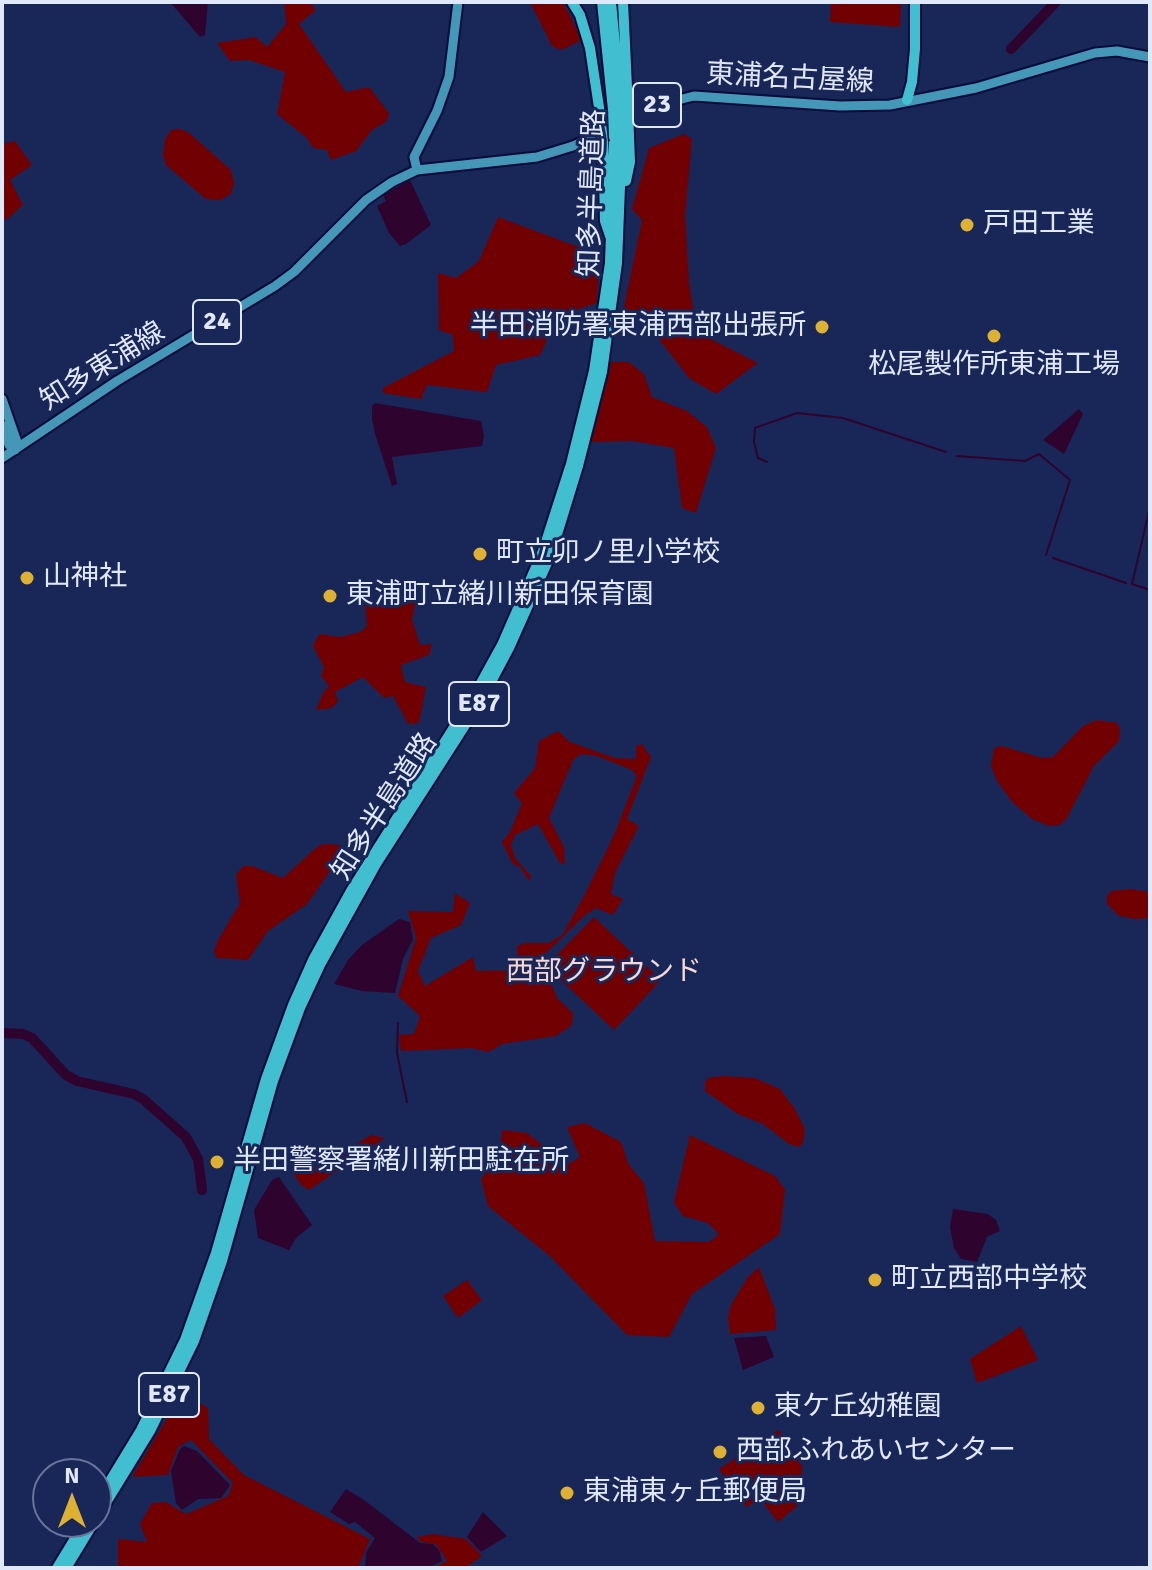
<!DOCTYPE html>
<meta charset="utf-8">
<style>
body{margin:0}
#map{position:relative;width:1152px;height:1570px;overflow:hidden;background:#182758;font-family:Signika,sans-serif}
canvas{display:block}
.frame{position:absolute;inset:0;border:4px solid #e0e8fb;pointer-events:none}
.north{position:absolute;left:32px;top:1458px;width:80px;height:80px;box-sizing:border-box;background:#182758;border:2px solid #687499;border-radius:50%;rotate:0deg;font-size:22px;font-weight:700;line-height:32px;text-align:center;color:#e0e8fb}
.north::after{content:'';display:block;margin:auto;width:28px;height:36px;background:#deb133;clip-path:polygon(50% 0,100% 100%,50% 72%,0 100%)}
</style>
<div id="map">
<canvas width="1152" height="1570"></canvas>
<div class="frame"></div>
<div class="north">N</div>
</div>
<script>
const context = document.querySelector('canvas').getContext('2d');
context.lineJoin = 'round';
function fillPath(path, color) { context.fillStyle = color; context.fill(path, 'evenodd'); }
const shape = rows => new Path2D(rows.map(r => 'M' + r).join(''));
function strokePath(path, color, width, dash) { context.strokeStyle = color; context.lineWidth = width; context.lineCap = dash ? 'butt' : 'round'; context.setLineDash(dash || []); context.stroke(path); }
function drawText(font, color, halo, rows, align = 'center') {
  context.font = font + ' Signika,"Noto Sans JP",sans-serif'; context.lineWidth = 6; context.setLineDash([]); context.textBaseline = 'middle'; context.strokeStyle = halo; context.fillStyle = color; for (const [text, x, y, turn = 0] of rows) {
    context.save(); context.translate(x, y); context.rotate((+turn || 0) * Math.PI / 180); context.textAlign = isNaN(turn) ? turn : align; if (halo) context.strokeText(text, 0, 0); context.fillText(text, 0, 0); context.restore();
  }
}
fillPath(shape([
 [284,2,310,2,316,10,299,24,346,92,369,87,389,113,387,121,372,130,356,151,331,160,327,150,313,148,307,138,277,114,285,72,249,60,230,61,217,43,256,37,267,47,286,24],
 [530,2,564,4,582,40,561,50,552,46],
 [831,2,901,2,900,27,830,22],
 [179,129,188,132,231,170,234,183,231,194,220,200,206,199,166,165,163,155,165,139,171,130],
 [684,134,692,139,685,216,689,282,697,332,758,363,716,394,689,378,641,316,622,316,642,220,632,209,649,148],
 [15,141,32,165,10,180,23,205,6,220,2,218,2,144],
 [498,217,600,255,597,303,558,316,540,355,496,365,487,392,427,385,421,399,383,393,383,388,454,351,453,335,439,330,438,273,456,278,479,261],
 [608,362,629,362,644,374,652,397,687,411,707,427,716,448,696,513,682,508,674,448,633,441,591,442,603,394],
 [419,586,412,619,420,645,432,644,429,655,401,665,405,682,426,687,419,723,408,724,393,696,384,698,363,677,335,692,338,701,332,708,316,710,323,693,329,686,321,676,324,667,313,646,319,634,340,637,360,632,367,626,365,605,382,602,400,607,403,591],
 [1097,720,1117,723,1120,728,1119,741,1094,766,1067,818,1060,825,1049,826,1032,819,1013,803,997,781,991,766,994,748,1002,746,1042,758,1053,757,1083,726],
 [558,731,570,742,615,758,636,759,636,746,642,744,651,757,627,819,639,826,615,873,611,894,623,899,613,915,596,908,584,916,545,954,543,963,557,998,573,1013,572,1025,556,1036,502,1044,489,1052,471,1048,401,1051,399,1035,414,1034,420,1016,398,996,416,938,408,911,453,912,455,893,470,903,461,925,431,938,418,971,425,986,473,957,476,971,518,970,517,946,525,943,549,943,563,934,585,894,614,835,637,776,632,770,597,756,581,754,573,760,549,818,564,847,565,864,560,863,538,824,515,835,511,845,515,858,531,876,529,881,520,867,513,864,502,842,510,832,522,803,514,793,535,768,539,741],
 [327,844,340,845,345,851,345,856,330,871,307,904,268,931,248,960,217,958,214,951,217,942,240,903,236,875,243,866,252,866,283,878,310,853,320,845],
 [1131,889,1150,892,1150,918,1136,919,1119,916,1107,904,1107,896,1111,891],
 [594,917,661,980,614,1030,546,966],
 [723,1076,755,1078,780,1089,795,1109,805,1129,803,1143,799,1147,789,1144,763,1124,738,1114,705,1091,705,1082,708,1078],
 [585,1123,621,1142,629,1165,644,1183,655,1241,709,1242,719,1234,708,1223,683,1216,674,1202,690,1135,775,1176,785,1189,780,1234,692,1294,669,1337,627,1335,551,1257,488,1206,481,1179,500,1157,502,1130,527,1133,568,1164,580,1157,567,1127],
 [371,1135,385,1138,309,1190,301,1185,294,1174,327,1162],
 [759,1267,775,1309,776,1330,730,1334,728,1317,731,1305,747,1278],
 [467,1280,482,1300,458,1318,443,1296],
 [1021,1326,1038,1360,977,1383,970,1359],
 [182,1393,208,1408,209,1439,244,1475,370,1539,358,1568,118,1568,118,1539,147,1542,140,1524,152,1503,166,1502,186,1514,228,1496,233,1483,191,1440,178,1447,168,1475,132,1477],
 [779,1430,802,1466,801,1503,778,1522,761,1500,746,1507,719,1469],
 [433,1534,466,1539,482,1556,465,1568,433,1568,447,1561,436,1544,421,1542,417,1537]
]), '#710003');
fillPath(shape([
 [170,2,208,2,205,35,200,37],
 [410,180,431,225,406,244,400,246,389,233,377,206,386,201,383,195],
 [375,403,481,421,484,436,482,446,392,457,397,484,392,486,375,434,372,419,372,406],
 [1079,409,1083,414,1064,454,1043,440],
 [399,919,410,922,413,939,403,959,395,993,362,991,334,984,348,960,362,945],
 [279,1177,312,1225,296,1238,289,1250,258,1238,254,1210,272,1180],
 [953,1209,988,1214,996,1220,1000,1231,987,1237,977,1262,961,1259,954,1248,950,1227],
 [766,1336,774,1357,743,1370,734,1338],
 [184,1446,197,1451,230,1485,221,1498,198,1499,182,1510,176,1503,171,1471,180,1449],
 [346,1489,364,1500,420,1543,433,1544,439,1550,442,1561,428,1568,365,1568,366,1553,375,1538,355,1522,349,1524,330,1512],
 [483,1512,507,1536,481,1552,467,1537]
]), '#2e032e');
strokePath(shape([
 [957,456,1025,461,1039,454,1070,480,1046,555],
 [767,462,758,458,754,442,755,428,797,413,843,418,946,452],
 [1150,507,1132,584,1150,590],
 [1053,558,1126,583],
 [398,1023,397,1053,407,1102]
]), '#2e032e', 2);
strokePath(shape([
 [1011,49,1056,2],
 [2,1033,23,1034,32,1038,66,1075,77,1081,134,1094,143,1099,186,1137,198,1159,202,1190]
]), '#2e032e', 10);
const primary = shape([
 [623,122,654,106,694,96,840,106,890,105,976,88,1095,53,1117,51,1150,57],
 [417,170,414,157,437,111,449,77,458,2],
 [2,399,17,442,15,450],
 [2,425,9,445,15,450],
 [2,458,117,381,275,286,294,272,366,200,392,182,417,170,537,157,573,146,606,131]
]);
const highway = shape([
 [572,2,580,15,590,48,600,114],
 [602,2,613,110],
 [611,2,621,109],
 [623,2,628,108],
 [907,100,912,82,915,49,915,2],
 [603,142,605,221,610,236],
 [626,181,630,162,629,136],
 [96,1504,141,1430,185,1340,216,1253,266,1079,293,1005,313,960,351,891,475,694,502,645,543,551,571,464,594,371,610,263,614,137],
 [96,1519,150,1431,194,1341,222,1261,273,1081,300,1008,321,963,376,864,483,697,509,648,551,554,578,466,602,372,617,263,622,136],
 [57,1568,85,1522],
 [66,1568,94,1522]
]);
strokePath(primary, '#050c3b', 13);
strokePath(highway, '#050c3b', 14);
strokePath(primary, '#4597b7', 9);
strokePath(highway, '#41becf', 10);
const highwayBridge = shape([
 [628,108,629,136],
 [621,109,622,136],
 [613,110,614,137],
 [600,114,603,142]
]);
strokePath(highwayBridge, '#050c3b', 14, []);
strokePath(highwayBridge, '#41becf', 10);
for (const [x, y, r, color] of [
 [967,225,8,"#deb133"],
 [822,327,8,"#deb133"],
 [994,336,8,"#deb133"],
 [480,554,8,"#deb133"],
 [27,578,8,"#deb133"],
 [330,596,8,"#deb133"],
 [217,1162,8,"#deb133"],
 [875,1280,8,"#deb133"],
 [758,1408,8,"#deb133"],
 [720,1452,8,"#deb133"],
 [567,1493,8,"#deb133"]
]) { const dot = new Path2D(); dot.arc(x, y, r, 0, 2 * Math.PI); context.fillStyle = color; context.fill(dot); strokePath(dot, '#182758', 3); }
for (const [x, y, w] of [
 [657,105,48],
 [217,322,48],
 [479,704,60],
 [169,1395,60]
]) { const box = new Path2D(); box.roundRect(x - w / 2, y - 22, w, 44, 6); context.fillStyle = '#182758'; context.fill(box); strokePath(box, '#e0e8fb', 2); }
drawText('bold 26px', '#e0e8fb', null, [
 ["23",657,105],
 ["24",217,322],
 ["E87",479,704],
 ["E87",169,1395]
]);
drawText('28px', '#e0e8fb', '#182758', [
 ["東浦名古屋線",790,79,3],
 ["知多半島道路",593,193,-88],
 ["知多東浦線",103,367,-32],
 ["知多半島道路",385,807,-57]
]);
drawText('28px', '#e0e8fb', '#182758', [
 ["戸田工業",983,225],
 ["半田消防署東浦西部出張所",806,327,"right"],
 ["松尾製作所東浦工場",994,366,"center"],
 ["町立卯ノ里小学校",496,554],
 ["山神社",43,578],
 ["東浦町立緒川新田保育園",346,596],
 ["半田警察署緒川新田駐在所",233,1162],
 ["町立西部中学校",891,1280],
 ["東ケ丘幼稚園",774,1408],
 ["西部ふれあいセンター",736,1452],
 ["東浦東ヶ丘郵便局",583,1493]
], 'left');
drawText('28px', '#f8d8d3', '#182758', [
 ["西部グラウンド",604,973]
]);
</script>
